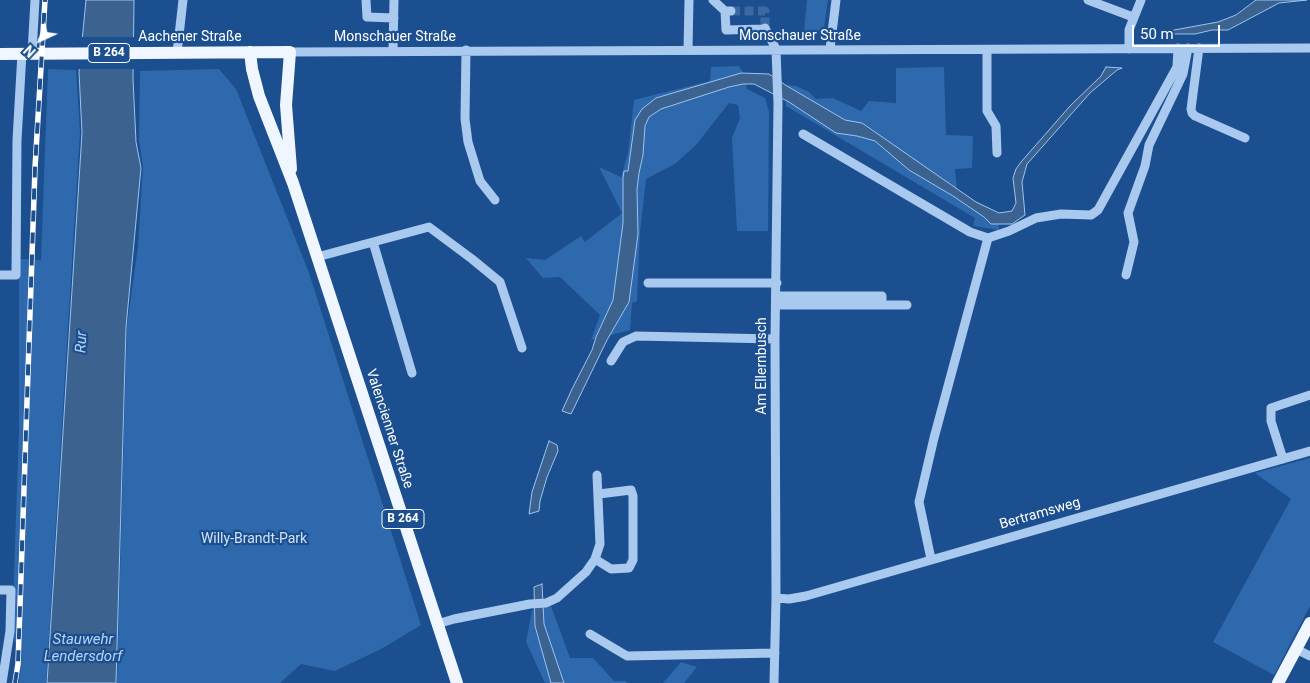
<!DOCTYPE html>
<meta charset="utf-8">
<style>
body{margin:0}
#map{position:relative;width:1310px;height:683px;overflow:hidden;background:#1b4f8f;font-family:Roboto,sans-serif}
canvas{display:block}
.north{position:absolute;left:15px;top:15px;width:50px;height:50px;-webkit-text-stroke:4px #1b4f8f;paint-order:stroke;rotate:223deg;font-size:14px;font-weight:700;line-height:20px;text-align:center;color:#fff}
.north::after{content:'';display:block;margin:auto;width:18px;height:22px;background:#fff;clip-path:polygon(50% 0,100% 100%,50% 72%,0 100%)}
.scale{position:absolute;left:1132px;top:25px;width:88px;height:22px;box-sizing:border-box;border:2px solid #fff;border-top:0;padding-left:6px;font-size:15px;line-height:18px;white-space:nowrap;color:#fff;-webkit-text-stroke:4px #1b4f8f;paint-order:stroke}
</style>
<div id="map">
<canvas width="1310" height="683"></canvas>
<div class="north">N</div>
<div class="scale">50 m</div>
</div>
<script>
const context = document.querySelector('canvas').getContext('2d');
context.lineJoin = 'round';
function fillPath(path, color) { context.fillStyle = color; context.fill(path, 'evenodd'); }
const shape = rows => new Path2D(rows.map(r => 'M' + r).join(''));
function strokePath(path, color, width, dash) { context.strokeStyle = color; context.lineWidth = width; context.lineCap = dash ? 'butt' : 'round'; context.setLineDash(dash || []); context.stroke(path); }
function drawText(font, color, halo, rows, align = 'center') {
  context.font = font + ' Roboto,sans-serif'; context.lineWidth = 4.5; context.setLineDash([]); context.textBaseline = 'middle'; context.strokeStyle = halo; context.fillStyle = color; for (const [text, x, y, turn = 0] of rows) {
    context.save(); context.translate(x, y); context.rotate((+turn || 0) * Math.PI / 180); context.textAlign = isNaN(turn) ? turn : align; if (halo) context.strokeText(text, 0, 0); context.fillText(text, 0, 0); context.restore();
  }
}
fillPath(shape([
 [807,0,828,0,824,28,823,31,804,31],
 [739,66,744,74,747,89,765,98,769,112,768,231,737,231,732,138,740,118,738,105,729,103,696,145,675,164,646,179,640,232,637,301,632,303,630,330,591,340,600,315,560,277,543,278,526,258,545,260,581,236,585,242,622,213,599,167,621,177,628,153,634,100,710,81,711,67],
 [944,67,946,135,973,136,972,168,955,169,957,189,976,202,999,213,999,230,973,226,975,218,786,106,787,85,796,86,809,92,816,99,833,98,861,111,869,101,896,103,896,68],
 [48,69,76,70,80,132,46,683,19,683,21,664,12,631,19,430,19,259,41,260],
 [219,69,236,89,309,273,421,625,383,648,335,671,301,664,280,683,117,683,127,326,138,246,143,166,139,140,140,71],
 [1310,458,1310,606,1274,675,1213,642,1291,499,1255,473],
 [551,606,570,658,593,658,614,681,626,681,626,683,545,683,526,642,532,610],
 [681,662,697,667,684,683,663,683]
]), '#2e69ad');
const water = shape([
 [86,0,134,0,133,79,136,142,141,168,126,327,116,683,47,683,82,133,79,72,86,0],
 [1256,0,1307,0,1279,3,1228,30,1212,30,1195,34,1169,34,1174,30,1218,22,1236,15,1256,0],
 [1106,67,1122,68,1117,70,1090,93,1027,164,1022,182,1025,215,1012,224,991,224,984,217,953,196,909,170,875,141,857,136,836,133,789,102,754,84,743,84,729,87,661,109,649,117,645,126,643,155,639,173,637,189,638,234,629,302,607,340,571,414,562,411,572,389,592,350,596,337,613,300,623,223,623,178,624,171,628,171,635,120,642,109,656,98,741,73,769,74,787,86,845,120,862,123,976,202,999,213,1012,211,1016,203,1013,178,1016,169,1021,162,1070,106,1101,76,1106,67],
 [549,441,557,445,558,451,547,477,540,501,539,511,529,514,532,492,549,441],
 [542,584,544,624,564,683,551,683,535,626,534,587,542,584]
]);
fillPath(water, '#3c6290');
strokePath(water, '#9cc4f0', 1);
fillPath(shape([
 [80,37,137,37,136,69,77,69]
]), '#1b4f8f');
strokePath(shape([
 [731,11,765,11,765,28]
]), '#3d69a0', 9, [9, 4.5]);
strokePath(shape([
 [366,0,367,17,394,18],
 [713,0,725,11,731,11],
 [1088,0,1133,17],
 [725,11,726,30,765,29],
 [765,28,776,49,778,104,775,339,776,598,774,683],
 [1199,48,1191,109,1192,113,1195,116,1245,138],
 [830,49,836,0],
 [1129,49,1129,30,1141,0],
 [466,50,465,119,468,142,480,181,495,200],
 [688,50,689,0],
 [987,50,987,111,996,126,997,153],
 [393,51,394,0],
 [290,52,1310,48],
 [32,53,35,0],
 [177,53,183,0],
 [803,134,970,232,988,238,1009,231,1036,218,1061,214,1091,215,1098,210,1177,67,1178,48],
 [373,242,429,227,472,259,500,282,522,348],
 [317,257,373,242,412,373],
 [0,275,16,275,17,140,22,53],
 [1126,275,1134,242,1128,213,1145,166,1149,145,1183,74,1188,48],
 [648,283,777,283],
 [776,296,882,296,882,304],
 [776,305,907,305],
 [611,361,623,342,636,336,775,339],
 [1283,459,1271,421,1271,408,1310,395],
 [595,559,611,569,629,568,633,560,633,496,631,490,599,494],
 [931,559,919,502,934,438,988,238],
 [0,590,11,590,10,631,2,683],
 [776,598,789,599,806,596,1310,451],
 [437,624,454,619,530,604,546,603,557,598,586,572,595,559,600,544,597,475],
 [590,634,627,656,775,653],
 [1296,649,1310,656]
]), '#a9c9ee', 9);
strokePath(shape([
 [250,52,252,69,259,96,293,183,457,683],
 [0,54,290,52,286,105,291,169],
 [1278,683,1310,623]
]), '#f0f6ff', 12);
const rail = shape([
 [15,683,18,664,35,168,45,0]
]);
strokePath(rail, '#fff', 5.5);
strokePath(rail, '#1b4f8f', 4, [11]);
for (const [x, y, w] of [
 [109,53,42],
 [403,519,42]
]) { const box = new Path2D(); box.roundRect(x - w / 2, y - 9.5, w, 19, 4); context.fillStyle = '#1b4f8f'; context.fill(box); strokePath(box, '#fff', 1); }
drawText('bold 12px', '#fff', null, [
 ["B 264",109,53],
 ["B 264",403,519]
]);
drawText('14px', '#fff', '#1b4f8f', [
 ["Monschauer Straße",800,36],
 ["Aachener Straße",190,37],
 ["Monschauer Straße",395,37],
 ["Am Ellernbusch",762,366,-90],
 ["Valencienner Straße",389,429,72],
 ["Bertramsweg",1040,514,-16]
]);
drawText('14px', '#cfe3fa', '#1b4f8f', [
 ["Willy-Brandt-Park",254,539]
]);
drawText('italic 15px', '#b5d3f5', '#1b4f8f', [
 ["Rur",82,342,-87],
 ["Stauwehr",83,640],
 ["Lendersdorf",83,657]
]);
</script>
